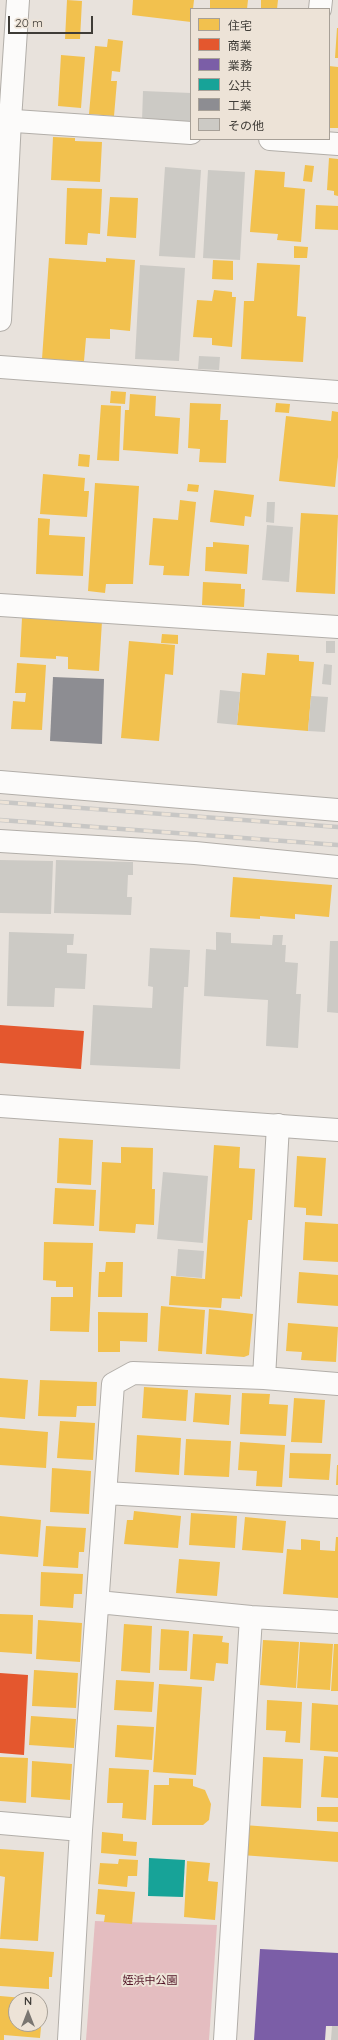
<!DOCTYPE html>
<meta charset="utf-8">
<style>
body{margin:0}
#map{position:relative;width:338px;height:2040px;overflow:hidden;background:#e8e2dc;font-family:Quicksand,"Noto Sans JP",sans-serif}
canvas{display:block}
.legend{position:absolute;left:190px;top:8px;width:140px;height:132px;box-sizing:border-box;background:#ede3d7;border:1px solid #a7a097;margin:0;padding:5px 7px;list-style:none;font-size:12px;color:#3f3c37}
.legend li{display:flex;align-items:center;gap:8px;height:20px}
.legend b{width:20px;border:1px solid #a7a097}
.north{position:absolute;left:8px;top:1992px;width:40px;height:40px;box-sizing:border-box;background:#ede3d7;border:1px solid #a7a097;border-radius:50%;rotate:0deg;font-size:11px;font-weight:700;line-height:16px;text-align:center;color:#3f3c37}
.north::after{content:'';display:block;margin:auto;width:14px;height:18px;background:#7a7671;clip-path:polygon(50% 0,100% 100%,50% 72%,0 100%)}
.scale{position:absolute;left:8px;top:16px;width:85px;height:18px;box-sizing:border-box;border:2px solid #3f3c37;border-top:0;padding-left:5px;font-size:12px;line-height:14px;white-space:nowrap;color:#3f3c37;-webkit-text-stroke:3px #ede3d7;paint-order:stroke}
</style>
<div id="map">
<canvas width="338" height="2040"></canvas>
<ul class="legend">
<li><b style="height:11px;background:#f2c14e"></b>住宅</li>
<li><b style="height:11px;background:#e4572e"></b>商業</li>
<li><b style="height:11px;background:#7b5ea7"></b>業務</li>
<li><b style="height:11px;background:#17a398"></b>公共</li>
<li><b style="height:11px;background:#8d8d92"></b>工業</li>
<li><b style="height:11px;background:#cccac5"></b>その他</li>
</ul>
<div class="north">N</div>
<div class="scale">20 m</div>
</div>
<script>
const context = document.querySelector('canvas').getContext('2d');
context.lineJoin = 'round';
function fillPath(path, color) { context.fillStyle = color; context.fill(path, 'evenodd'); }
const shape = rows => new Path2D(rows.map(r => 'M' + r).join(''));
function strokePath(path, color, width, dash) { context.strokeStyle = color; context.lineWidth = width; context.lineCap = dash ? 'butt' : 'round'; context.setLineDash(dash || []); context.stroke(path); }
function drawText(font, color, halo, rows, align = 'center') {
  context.font = font + ' Quicksand,"Noto Sans JP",sans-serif'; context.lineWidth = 4; context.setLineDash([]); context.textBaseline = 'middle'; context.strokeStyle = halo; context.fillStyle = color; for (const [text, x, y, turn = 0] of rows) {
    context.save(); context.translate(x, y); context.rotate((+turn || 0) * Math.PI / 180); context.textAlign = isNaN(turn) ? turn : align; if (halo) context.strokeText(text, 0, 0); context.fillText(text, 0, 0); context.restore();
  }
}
fillPath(shape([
 [95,1921,217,1925,209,2040,86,2040]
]), '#e4bdc0');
fillPath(shape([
 [67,0,82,1,80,39,65,39],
 [133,0,194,0,193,9,191,9,191,22,132,15],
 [210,0,248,0,247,9,210,9],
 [261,0,278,0,277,9,261,9],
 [337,28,338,28,338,58,335,58],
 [108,39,123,41,120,72,112,71,111,81,117,81,114,116,89,114,95,46,107,47],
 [61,55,85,57,81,108,58,106],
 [329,66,338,67,338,128,329,128],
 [53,137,75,138,75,141,102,142,100,182,51,180],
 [329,158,338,159,338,196,334,195,334,191,327,190],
 [305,165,314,166,312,182,303,181],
 [255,170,285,172,284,187,305,189,301,242,277,240,278,234,250,232],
 [67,188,102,189,100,234,88,233,87,245,65,244],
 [110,197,138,198,136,238,107,236],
 [316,205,338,206,338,230,315,229],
 [294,246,308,247,307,258,294,258],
 [49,258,106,262,106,258,135,260,130,331,110,329,110,339,86,338,84,361,42,359],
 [213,260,233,261,233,280,212,279],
 [257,263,300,265,297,316,306,317,303,362,241,359,244,301,254,301],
 [214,290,232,292,232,297,236,297,232,347,212,345,212,338,193,337,197,300,212,301],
 [111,391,126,392,125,404,110,403],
 [130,394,156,396,155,416,180,418,178,454,123,450,125,410,129,410],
 [190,403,221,404,220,420,228,420,226,463,199,462,200,449,188,448],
 [276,403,290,404,289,413,275,412],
 [101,405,121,406,119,461,97,460],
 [332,411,338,412,338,457,335,487,279,481,286,416,331,421],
 [79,454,90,455,89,467,78,466],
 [43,474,85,478,84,491,89,491,87,517,40,514],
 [95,483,139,486,133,584,106,584,105,593,88,591],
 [188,484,199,485,198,492,187,491],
 [214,490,254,495,251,517,245,516,244,526,210,522],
 [180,500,196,502,189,576,163,575,164,566,149,565,153,518,178,520],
 [301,513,338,515,335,594,296,592],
 [38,518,50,519,49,535,85,537,83,576,36,574],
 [213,542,249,545,247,574,205,571,206,547,213,547],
 [203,582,241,584,241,589,245,589,244,607,202,605],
 [22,618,74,621,102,621,99,671,68,669,68,657,56,656,56,659,20,657],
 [162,634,178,635,178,644,161,643],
 [129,641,175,645,173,675,165,674,159,741,121,738],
 [267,653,299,655,299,661,314,662,308,731,237,725,242,673,265,675],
 [17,663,46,665,42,730,11,729,13,701,25,702,26,693,15,693],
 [233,877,332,885,329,917,295,914,295,919,260,916,260,919,230,917],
 [59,1138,93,1140,91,1185,57,1183],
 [214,1145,240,1147,239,1168,255,1169,252,1220,248,1220,242,1297,240,1296,240,1299,222,1298,221,1308,169,1305,171,1276,205,1279],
 [121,1147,153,1148,152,1189,155,1189,154,1225,136,1224,135,1233,99,1231,102,1162,121,1163],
 [297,1156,326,1158,322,1216,306,1215,306,1208,294,1207],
 [55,1188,96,1190,94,1226,53,1224],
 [305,1222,338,1224,338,1262,303,1260],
 [44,1242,93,1243,89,1332,50,1331,51,1297,73,1297,73,1287,56,1287,56,1281,43,1280],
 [106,1262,123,1262,122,1297,98,1297,99,1272,105,1272],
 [299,1272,338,1275,338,1306,297,1303],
 [161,1306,205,1310,202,1354,158,1351],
 [209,1309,253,1314,249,1355,244,1357,206,1354],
 [98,1312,148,1313,147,1342,120,1341,120,1352,98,1352],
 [288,1323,338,1327,336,1362,301,1360,302,1352,286,1351],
 [0,1378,28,1380,25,1419,0,1417],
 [40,1380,97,1382,96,1406,77,1406,76,1417,38,1416],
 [144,1387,188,1390,186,1421,142,1418],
 [195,1393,231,1395,229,1425,193,1422],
 [242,1393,270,1394,269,1404,288,1405,286,1436,240,1434],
 [294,1398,325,1400,322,1443,291,1442],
 [60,1421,95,1423,93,1460,57,1458],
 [0,1428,48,1432,46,1468,0,1465],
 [137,1435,181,1438,179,1475,135,1472],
 [186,1439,231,1441,229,1477,184,1475],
 [240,1442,285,1445,282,1487,256,1486,257,1471,238,1470],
 [290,1453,331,1454,329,1480,289,1478],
 [337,1465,338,1465,338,1485,336,1485],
 [52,1468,91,1471,89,1514,50,1512],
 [134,1511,181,1516,178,1548,124,1544,127,1520,133,1520],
 [191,1513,237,1516,235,1548,189,1545],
 [0,1516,41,1520,38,1557,0,1554],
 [245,1517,286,1521,283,1553,242,1550],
 [46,1526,86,1528,84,1552,79,1552,78,1568,43,1566],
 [336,1537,338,1537,338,1598,283,1594,287,1549,301,1550,301,1539,320,1541,320,1550,335,1551],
 [179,1559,220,1562,217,1596,176,1593],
 [41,1572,83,1574,82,1594,74,1594,73,1608,40,1606],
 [0,1614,33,1615,32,1654,0,1652],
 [38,1620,82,1623,80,1662,36,1659],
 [124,1624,152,1626,150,1673,121,1671],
 [161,1629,189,1631,187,1671,159,1670],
 [193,1634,223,1636,222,1642,229,1643,228,1664,216,1663,214,1681,190,1679],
 [263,1640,299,1642,296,1688,260,1685],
 [300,1642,333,1644,330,1690,297,1688],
 [334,1644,338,1644,338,1691,331,1691],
 [34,1670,78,1673,76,1708,32,1706],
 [116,1680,154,1682,152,1712,114,1710],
 [159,1684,202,1687,196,1775,153,1772],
 [267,1700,302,1702,300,1743,285,1742,286,1731,266,1730],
 [312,1703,338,1705,338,1752,310,1750],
 [31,1716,76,1719,74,1748,29,1745],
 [117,1725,154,1727,152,1760,115,1757],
 [324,1756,338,1757,338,1798,321,1797],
 [0,1757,28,1758,26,1803,0,1801],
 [263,1757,303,1759,301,1808,261,1806],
 [32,1761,72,1764,70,1800,31,1797],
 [109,1768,149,1770,146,1820,122,1818,123,1803,107,1803],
 [169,1778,193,1779,193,1786,205,1790,211,1804,209,1820,203,1825,152,1825,154,1785,169,1785],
 [317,1807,338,1807,338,1822,317,1821],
 [244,1825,338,1832,338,1862,241,1855],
 [102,1832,123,1834,123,1841,137,1842,136,1856,101,1853],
 [0,1849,44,1852,38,1941,0,1939,5,1877,0,1876],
 [119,1859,138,1860,137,1876,128,1876,127,1887,98,1884,100,1863,118,1864],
 [187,1861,210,1863,208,1881,218,1882,215,1920,184,1917],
 [98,1889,135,1892,132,1924,104,1922,105,1915,96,1914],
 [0,1948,54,1952,52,1977,49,1977,49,1989,0,1986],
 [0,1996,35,1999,16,2000,16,2024,40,2024,40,2005,43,2005,40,2038,4,2035,4,2040,0,2040]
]), '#f2c14e');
fillPath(shape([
 [0,1025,84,1031,81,1069,0,1063],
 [0,1673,28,1675,24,1755,0,1753]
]), '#e4572e');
fillPath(shape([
 [260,1949,338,1953,338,2026,326,2026,325,2040,254,2040]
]), '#7b5ea7');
fillPath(shape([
 [149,1858,185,1860,183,1897,148,1896]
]), '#17a398');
fillPath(shape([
 [53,677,104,679,102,744,50,741]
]), '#8d8d92');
fillPath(shape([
 [143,91,191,93,191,124,142,121],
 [165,167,201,170,195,258,159,256],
 [208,170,245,172,240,260,203,258],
 [140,265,185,268,179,361,135,359],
 [199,356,220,357,219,370,198,369],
 [267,502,275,502,274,523,266,522],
 [267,525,293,527,289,582,262,580],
 [326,641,335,641,335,653,326,653],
 [324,664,332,665,331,685,322,684],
 [220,690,240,692,237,725,217,723],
 [311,696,328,697,325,732,308,731],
 [0,860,53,861,51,914,0,913],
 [56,860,133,862,133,875,128,875,127,897,132,897,131,915,54,913],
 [9,932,74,934,73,945,67,945,67,953,87,954,85,989,55,988,54,1007,7,1006],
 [216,932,231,933,231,943,272,945,273,935,283,935,282,945,286,945,285,962,298,963,296,994,301,994,298,1048,266,1046,268,1000,204,996,206,949,216,950],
 [330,941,338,941,338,1013,327,1012],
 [150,948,190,950,188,987,184,987,180,1069,90,1065,93,1005,152,1008,153,987,148,986],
 [163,1172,208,1176,203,1243,157,1239],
 [178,1249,204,1251,202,1278,176,1276],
 [332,2026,338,2026,338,2040,331,2040]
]), '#cccac5');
const street = shape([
 [320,9,321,0],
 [0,120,191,133],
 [270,139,338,144],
 [0,605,338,627],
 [0,782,338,810],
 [0,841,195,853,338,867],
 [264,1378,278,1125],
 [106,1493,338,1507],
 [98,1602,251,1617,338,1622],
 [0,1823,81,1830],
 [69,2040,81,1830,113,1384,133,1373,264,1378,338,1384],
 [225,2040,251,1617]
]);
const secondary = shape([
 [0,320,10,120,18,0],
 [0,367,338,392],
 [0,1106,338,1130]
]);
strokePath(street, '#b2aea9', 24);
strokePath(secondary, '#b2aea9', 24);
strokePath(street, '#fcfbfa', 22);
strokePath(secondary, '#fcfbfa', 22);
const rail = shape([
 [0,802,338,827],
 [0,820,338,845]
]);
strokePath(rail, '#c8c7c5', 4.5);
strokePath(rail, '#ede3d7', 3, [9]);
drawText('11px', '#4f1224', '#ede3d7', [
 ["姪浜中公園",150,1981]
]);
</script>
